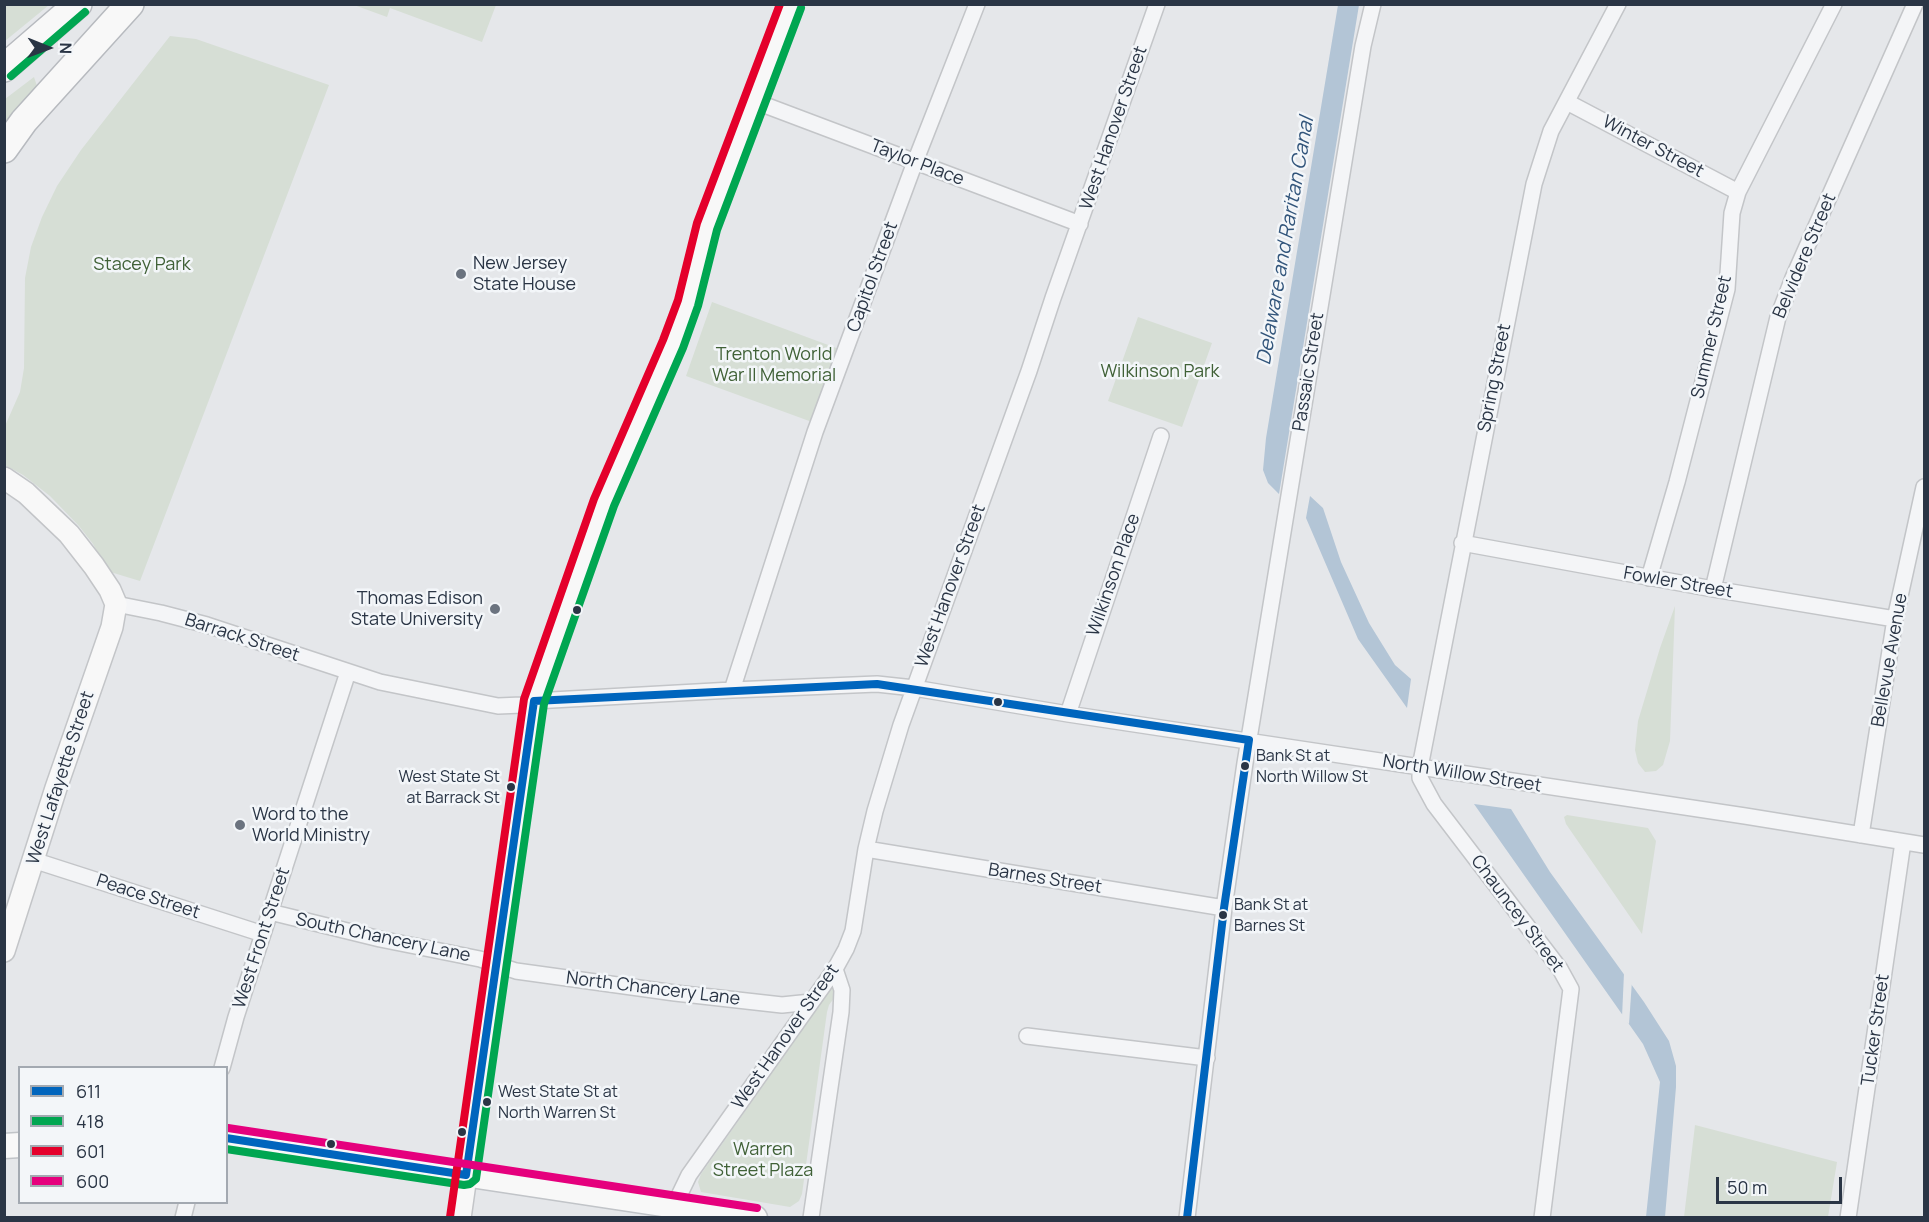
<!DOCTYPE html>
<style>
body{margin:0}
#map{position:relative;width:1929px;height:1222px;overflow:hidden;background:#e5e7ea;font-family:Manrope,sans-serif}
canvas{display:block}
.frame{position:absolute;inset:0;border:6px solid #2a3545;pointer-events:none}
.legend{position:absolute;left:18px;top:1066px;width:210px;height:138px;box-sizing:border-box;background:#f3f6f9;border:2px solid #a3a9b1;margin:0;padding:8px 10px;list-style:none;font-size:18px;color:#2a3545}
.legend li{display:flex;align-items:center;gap:12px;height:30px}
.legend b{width:30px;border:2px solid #a3a9b1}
.north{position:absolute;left:18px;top:18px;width:60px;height:60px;-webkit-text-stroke:4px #f3f6f9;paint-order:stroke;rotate:91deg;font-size:16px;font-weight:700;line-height:24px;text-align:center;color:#2a3545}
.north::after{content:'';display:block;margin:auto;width:21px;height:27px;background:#2a3545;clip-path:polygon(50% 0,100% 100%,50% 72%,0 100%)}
.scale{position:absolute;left:1716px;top:1177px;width:126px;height:27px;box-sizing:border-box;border:3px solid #2a3545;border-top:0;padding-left:8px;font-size:18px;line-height:21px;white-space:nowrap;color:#2a3545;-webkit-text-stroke:4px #f3f6f9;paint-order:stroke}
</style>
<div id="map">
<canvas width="1929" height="1222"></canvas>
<div class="frame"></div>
<ul class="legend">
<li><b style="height:8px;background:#0065bd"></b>611</li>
<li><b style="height:8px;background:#00a651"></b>418</li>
<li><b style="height:8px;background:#e4002b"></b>601</li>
<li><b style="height:8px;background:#e5007d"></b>600</li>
</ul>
<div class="north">N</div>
<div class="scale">50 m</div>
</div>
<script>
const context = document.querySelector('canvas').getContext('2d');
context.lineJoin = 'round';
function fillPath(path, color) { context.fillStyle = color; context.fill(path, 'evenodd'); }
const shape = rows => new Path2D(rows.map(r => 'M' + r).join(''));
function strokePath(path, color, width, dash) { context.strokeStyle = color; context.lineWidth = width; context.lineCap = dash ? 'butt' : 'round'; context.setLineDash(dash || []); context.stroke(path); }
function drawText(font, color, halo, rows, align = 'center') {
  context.font = font + ' Manrope,sans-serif'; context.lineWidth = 5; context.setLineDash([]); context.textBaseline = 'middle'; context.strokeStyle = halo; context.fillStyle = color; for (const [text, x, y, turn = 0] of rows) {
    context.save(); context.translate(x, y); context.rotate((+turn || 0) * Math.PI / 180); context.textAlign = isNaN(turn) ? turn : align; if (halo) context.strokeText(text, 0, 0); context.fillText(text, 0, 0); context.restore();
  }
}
fillPath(shape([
 [5,4,49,4,49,5,5,41],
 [354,5,496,5,482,42,390,8,387,17],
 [170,36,196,39,329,85,140,581,107,571,93,544,79,526,50,496,23,475,5,465,5,426,20,392,24,368,25,278,31,247,42,217,57,186,81,150],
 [34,77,37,86,5,136,5,99],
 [712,302,839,349,812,422,686,376],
 [1138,317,1212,343,1182,427,1108,401],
 [1675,606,1670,741,1663,765,1656,771,1645,772,1638,763,1635,750,1638,721,1660,648],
 [1567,815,1648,828,1656,841,1642,934,1566,824,1564,817],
 [834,987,837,994,829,1005,827,1012,802,1194,799,1201,790,1207,701,1192,698,1182,701,1174,831,989],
 [1695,1125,1837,1162,1828,1217,1684,1217]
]), '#d6ded5');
fillPath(shape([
 [1338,5,1359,5,1279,494,1268,483,1263,470,1266,438],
 [1310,496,1323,508,1341,562,1369,623,1395,665,1411,679,1407,708,1358,639,1306,518],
 [1474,804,1511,809,1550,872,1644,1002,1669,1041,1676,1066,1676,1087,1665,1217,1646,1217,1660,1082,1643,1044]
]), '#b3c5d6');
fillPath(shape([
 [1624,973,1632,981,1629,1024,1622,1017]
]), '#e5e7ea');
const street = shape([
 [754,101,1080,224],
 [1567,102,1738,192],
 [1462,543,1713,589,1895,619],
 [1649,578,1677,482,1727,289,1732,213,1738,192,1834,4],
 [1713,589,1778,317,1793,278,1915,4],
 [116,604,161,613,207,625,380,682,498,706,522,705,534,701,732,690,877,684,914,688,1068,714,1745,816,1924,845],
 [732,690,815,432,915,162,977,4],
 [1068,714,1161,436],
 [1861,835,1895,619,1924,487],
 [866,849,1224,908],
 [33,860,263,934],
 [270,912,380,939,480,959,516,971,675,993,782,1005,811,1002],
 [1027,1036,1207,1058],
 [222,1068,236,1017,348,672],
 [672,1214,674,1206,689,1175,835,969,846,949,853,931,866,849,875,811,901,725,1029,371,1053,298,1157,4],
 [183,1218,187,1202],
 [811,1218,841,1012,842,990,835,969],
 [1187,1218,1224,908,1245,763,1363,46,1373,4],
 [1542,1218,1571,989,1560,969,1434,804,1420,778,1420,767,1534,184,1551,131,1618,4],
 [1848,1218,1903,842]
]);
const secondary = shape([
 [4,478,26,493,69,534,94,566,110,590,116,604,112,627,56,788,4,951],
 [460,1218,534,701,604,502,653,393,673,344,688,303,707,227,791,4]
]);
const primary = shape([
 [226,1138,755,1218],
 [4,1146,20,1145]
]);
const highway = shape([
 [4,68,78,4],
 [4,149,24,121,130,4]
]);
strokePath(street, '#c3c5c8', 18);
strokePath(secondary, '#c3c5c8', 24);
strokePath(primary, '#c1c4c8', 27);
strokePath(highway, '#b7babf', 30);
strokePath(street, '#f4f5f7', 15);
strokePath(secondary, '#f8f8f8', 21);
strokePath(primary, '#f8f8f8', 24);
strokePath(highway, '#f8f8f8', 27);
strokePath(shape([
 [226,1138,466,1175,534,701,877,684,1249,740,1224,908,1187,1218]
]), '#0065bd', 8);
strokePath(shape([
 [11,76,85,12],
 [226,1149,464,1185,470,1184,476,1179,544,704,614,506,683,348,698,306,717,230,801,8]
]), '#00a651', 8);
strokePath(shape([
 [450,1217,524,699,594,499,663,340,678,300,697,223,780,4]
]), '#e4002b', 8);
strokePath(shape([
 [228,1128,757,1208]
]), '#e5007d', 8);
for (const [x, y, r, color] of [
 [461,274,6,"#6b737f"],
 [495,609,6,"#6b737f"],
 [577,610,5,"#2a3545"],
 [998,702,5,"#2a3545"],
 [1245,766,5,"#2a3545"],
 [511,787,5,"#2a3545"],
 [240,825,6,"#6b737f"],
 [1223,915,5,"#2a3545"],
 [487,1102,5,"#2a3545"],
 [462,1132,5,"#2a3545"],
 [331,1144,5,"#2a3545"]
]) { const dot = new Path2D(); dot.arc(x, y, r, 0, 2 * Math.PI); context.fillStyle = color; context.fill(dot); strokePath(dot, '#f3f6f9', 2); }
drawText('16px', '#2a3545', '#f3f6f9', [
 ["Bank St at",1256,757],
 ["North Willow St",1256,778],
 ["West State St",500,778,"right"],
 ["at Barrack St",500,799,"right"],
 ["Bank St at",1234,906],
 ["Barnes St",1234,927],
 ["West State St at",498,1093],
 ["North Warren St",498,1114]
], 'left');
drawText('18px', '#2a3545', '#f3f6f9', [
 ["West Hanover Street",1114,128,-71],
 ["Winter Street",1653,147,28],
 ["Taylor Place",917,163,21],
 ["Belvidere Street",1805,256,-67],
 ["Capitol Street",873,277,-70],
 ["Summer Street",1712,337,-77],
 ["Passaic Street",1309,372,-81],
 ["Spring Street",1495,378,-79],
 ["Wilkinson Place",1114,575,-71],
 ["Fowler Street",1678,583,10],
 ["West Hanover Street",951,586,-70],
 ["Barrack Street",242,638,18],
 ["Bellevue Avenue",1890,660,-80],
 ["North Willow Street",1462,774,9],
 ["West Lafayette Street",61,778,-72],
 ["Barnes Street",1045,879,9],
 ["Peace Street",148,897,18],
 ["Chauncey Street",1517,914,53],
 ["West Front Street",262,938,-72],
 ["South Chancery Lane",383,938,12],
 ["North Chancery Lane",653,989,7],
 ["Tucker Street",1876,1030,-82],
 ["West Hanover Street",786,1037,-55]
]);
drawText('18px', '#2a3545', '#f3f6f9', [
 ["New Jersey",473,264],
 ["State House",473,285],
 ["Thomas Edison",483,599,"right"],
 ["State University",483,620,"right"],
 ["Word to the",252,815],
 ["World Ministry",252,836]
], 'left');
drawText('18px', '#406137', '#f3f6f9', [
 ["Stacey Park",142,265],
 ["Trenton World",774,355],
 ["War II Memorial",774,376],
 ["Wilkinson Park",1160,372],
 ["Warren",763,1150],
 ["Street Plaza",763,1171]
]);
drawText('italic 20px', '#32557b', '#f3f6f9', [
 ["Delaware and Raritan Canal",1286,241,-80]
]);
</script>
